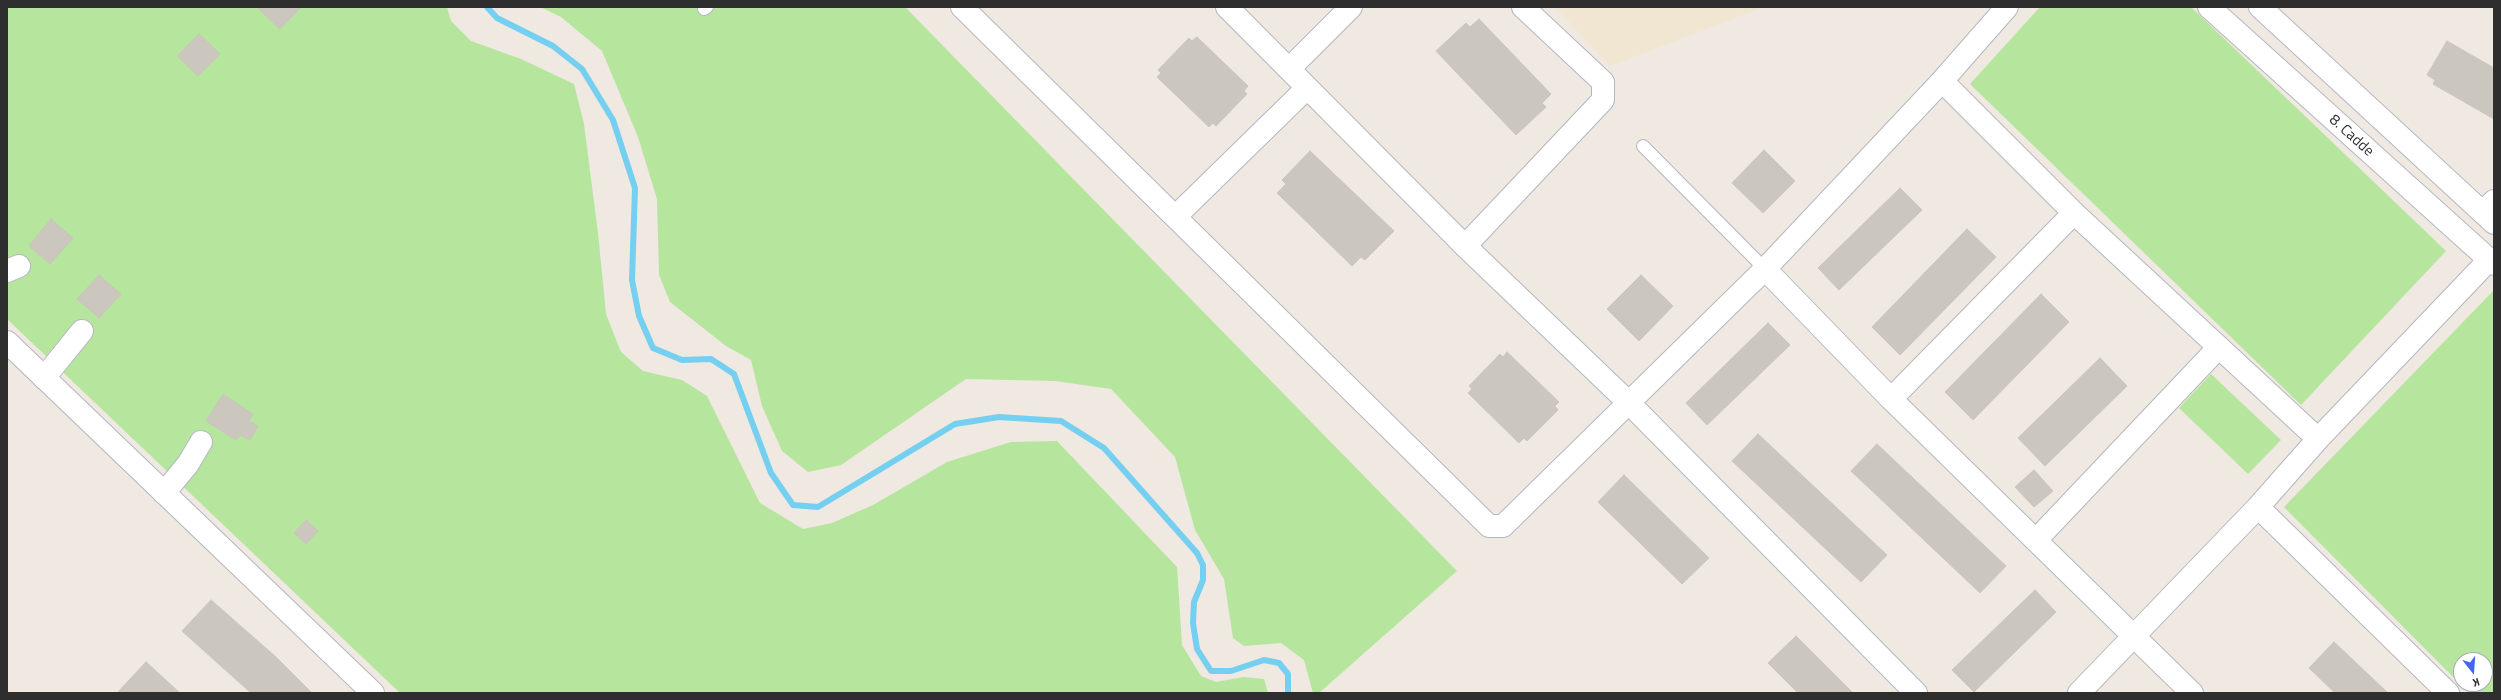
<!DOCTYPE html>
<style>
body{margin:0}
#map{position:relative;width:2501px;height:700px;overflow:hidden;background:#efe9e1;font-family:"Titillium Web",sans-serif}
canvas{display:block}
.frame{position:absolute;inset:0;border:8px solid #2e2e2e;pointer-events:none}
.north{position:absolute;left:2453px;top:652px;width:40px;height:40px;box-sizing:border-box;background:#fff;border:1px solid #ababab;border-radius:50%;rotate:163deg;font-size:11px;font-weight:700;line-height:16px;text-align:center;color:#2e2e2e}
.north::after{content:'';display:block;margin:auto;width:14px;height:18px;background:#4264fb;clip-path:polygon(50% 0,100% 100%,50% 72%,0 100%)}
</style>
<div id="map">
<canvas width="2501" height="700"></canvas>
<div class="frame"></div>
<div class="north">K</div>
</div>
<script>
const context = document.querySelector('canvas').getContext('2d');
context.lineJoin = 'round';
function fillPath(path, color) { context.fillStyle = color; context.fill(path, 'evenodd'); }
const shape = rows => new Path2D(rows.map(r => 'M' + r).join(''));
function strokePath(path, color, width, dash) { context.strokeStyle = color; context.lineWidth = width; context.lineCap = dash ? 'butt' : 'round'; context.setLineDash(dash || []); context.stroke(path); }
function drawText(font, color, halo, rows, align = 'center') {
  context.font = font + ' "Titillium Web",sans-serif'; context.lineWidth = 3; context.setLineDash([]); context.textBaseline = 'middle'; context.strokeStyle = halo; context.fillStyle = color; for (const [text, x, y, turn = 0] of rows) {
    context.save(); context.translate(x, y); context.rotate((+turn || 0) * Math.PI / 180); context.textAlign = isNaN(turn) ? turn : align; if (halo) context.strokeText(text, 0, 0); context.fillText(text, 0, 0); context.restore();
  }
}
fillPath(shape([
 [1555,7,1764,7,1610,66]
]), '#f0e6d1');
fillPath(shape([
 [7,7,447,7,451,21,471,41,521,59,574,84,584,124,598,233,606,314,621,352,643,371,682,380,707,396,760,503,803,529,832,523,873,505,947,462,1011,442,1057,441,1177,567,1182,645,1201,676,1216,682,1243,677,1264,679,1268,693,400,693,7,319],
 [540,7,905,7,1457,571,1319,693,1313,693,1304,660,1281,643,1244,646,1233,638,1224,579,1195,530,1175,457,1111,389,1055,381,966,379,841,465,808,472,782,451,762,406,751,360,726,346,670,302,659,275,657,199,638,137,602,51,561,17],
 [2040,7,2191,7,2446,251,2301,405,1970,84],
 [2494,290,2494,693,2469,693,2284,507],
 [2461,660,2485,660,2485,684,2461,684],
 [2211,374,2281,440,2248,474,2179,408]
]), '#b6e59e');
strokePath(shape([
 [487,7,497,18,553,46,582,69,613,120,635,188,632,280,639,316,653,348,682,360,711,359,734,374,771,473,793,505,818,507,955,424,999,417,1061,421,1104,448,1197,553,1203,565,1203,580,1194,602,1193,623,1197,649,1211,671,1231,671,1264,660,1279,663,1288,674,1288,693]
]), '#75cff0', 6);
const building = shape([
 [257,7,301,7,280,29,257,7],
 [1479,19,1551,94,1542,103,1546,107,1516,135,1436,51,1466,23,1470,27,1479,19],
 [199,34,220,54,198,76,177,56,199,34],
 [1197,37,1248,86,1244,91,1247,94,1216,126,1213,123,1209,127,1157,77,1161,73,1158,70,1189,38,1192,41,1197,37],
 [2447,41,2494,68,2494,119,2433,84,2435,80,2427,75,2447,41],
 [1764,150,1795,181,1763,213,1732,183,1764,150],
 [1310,151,1394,231,1365,260,1361,257,1352,266,1277,193,1286,184,1282,180,1310,151],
 [1900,188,1922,210,1839,290,1818,268,1900,188],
 [51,219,73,238,50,264,29,246,51,219],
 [1967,229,1996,257,1900,355,1872,327,1967,229],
 [99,275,121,294,99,318,77,299,99,275],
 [1641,275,1673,306,1639,341,1607,309,1641,275],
 [2041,294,2069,322,1973,420,1945,392,2041,294],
 [1768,323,1790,345,1707,425,1686,403,1768,323],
 [1507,352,1559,402,1555,406,1558,410,1527,441,1524,438,1519,443,1468,393,1472,389,1469,386,1500,354,1503,357,1507,352],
 [2100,358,2127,386,2045,466,2018,438,2100,358],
 [223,394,253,414,249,421,258,426,250,440,240,435,236,440,206,421,223,394],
 [1758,434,1887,555,1861,582,1732,461,1758,434],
 [1877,444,2006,566,1980,593,1851,471,1877,444],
 [2034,470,2053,491,2034,507,2015,487,2034,470],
 [1624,475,1709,558,1682,584,1598,502,1624,475],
 [306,520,318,531,306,544,294,533,306,520],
 [2035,590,2056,612,1974,692,1952,670,2035,590],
 [211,600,276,657,312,693,251,693,182,631,211,600],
 [1796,636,1853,693,1798,693,1768,663,1796,636],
 [2334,642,2388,693,2335,693,2309,668,2334,642],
 [146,662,180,693,117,693,146,662]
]);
fillPath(building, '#cbc7bf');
strokePath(building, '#cbc5ba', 1);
const lane = shape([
 [704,9,707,7],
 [1643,146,1765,269]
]);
const street = shape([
 [962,7,1489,526,1503,526,1765,269,1942,81,2007,7],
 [1227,7,1465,246,1628,402,1916,693],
 [1289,69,1351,7],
 [1942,81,2074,213,2318,439],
 [2483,212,2494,201],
 [1176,216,1306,89],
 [1465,246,1603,100,1603,82,1523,7],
 [1765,269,1891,399,2192,693],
 [7,271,19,266],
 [44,378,82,331],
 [1891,399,2074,213],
 [164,493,188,464,201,442],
 [2258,507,2448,693],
 [2037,539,2219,347],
 [2079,693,2258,507,2318,439,2489,260]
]);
const secondary = shape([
 [2209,7,2494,264],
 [2260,7,2494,223],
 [7,342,373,693]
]);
strokePath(lane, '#b4b7c1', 14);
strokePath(street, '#b4b7c1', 24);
strokePath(secondary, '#b4b7c1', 24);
strokePath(lane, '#fff', 12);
strokePath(street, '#fff', 22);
strokePath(secondary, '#fff', 22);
drawText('15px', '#2e2e2e', '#fff', [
 ["8. Cadde",2351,136,42]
]);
</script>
